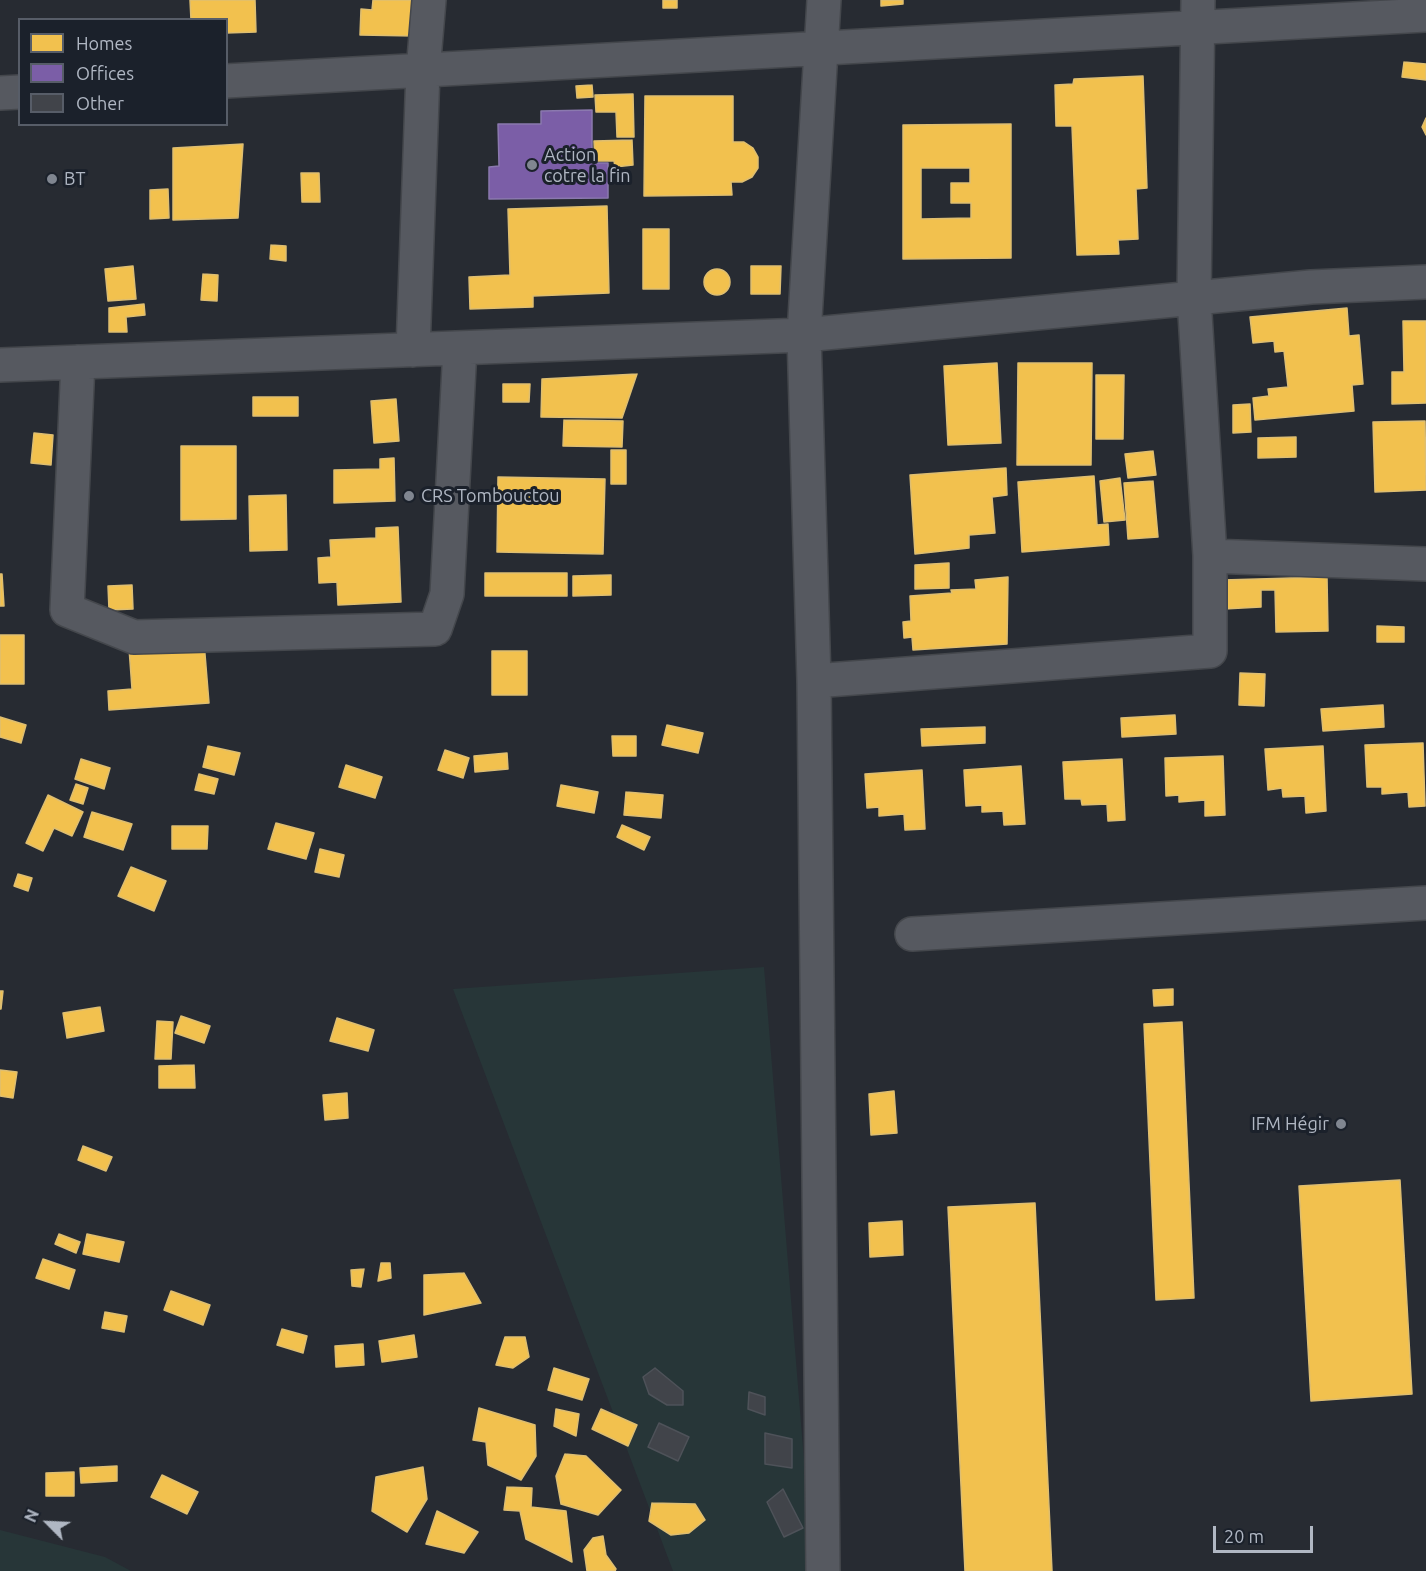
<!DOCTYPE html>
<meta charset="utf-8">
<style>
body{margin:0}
#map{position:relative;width:1426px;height:1571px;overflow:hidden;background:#272b32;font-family:Ubuntu,sans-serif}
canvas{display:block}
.legend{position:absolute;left:18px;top:18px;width:210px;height:108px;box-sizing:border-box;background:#1b212b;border:2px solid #575d68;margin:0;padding:8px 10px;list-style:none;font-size:18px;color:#b0b7c3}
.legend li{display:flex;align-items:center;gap:12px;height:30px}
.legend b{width:30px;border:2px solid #575d68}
.north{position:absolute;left:18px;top:1493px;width:60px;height:60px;-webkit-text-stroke:4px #1b212b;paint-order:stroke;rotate:294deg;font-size:16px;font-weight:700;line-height:24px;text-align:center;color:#b0b7c3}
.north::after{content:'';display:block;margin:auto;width:21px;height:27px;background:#b0b7c3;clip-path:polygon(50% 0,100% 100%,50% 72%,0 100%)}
.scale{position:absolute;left:1213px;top:1526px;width:100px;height:27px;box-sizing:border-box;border:3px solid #b0b7c3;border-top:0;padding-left:8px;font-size:18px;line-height:21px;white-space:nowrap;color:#b0b7c3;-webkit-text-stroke:4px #1b212b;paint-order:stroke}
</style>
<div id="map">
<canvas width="1426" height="1571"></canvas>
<ul class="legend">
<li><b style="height:16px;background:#f2c14e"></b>Homes</li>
<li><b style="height:16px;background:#7b5ea7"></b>Offices</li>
<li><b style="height:16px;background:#41444a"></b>Other</li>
</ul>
<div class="north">N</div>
<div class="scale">20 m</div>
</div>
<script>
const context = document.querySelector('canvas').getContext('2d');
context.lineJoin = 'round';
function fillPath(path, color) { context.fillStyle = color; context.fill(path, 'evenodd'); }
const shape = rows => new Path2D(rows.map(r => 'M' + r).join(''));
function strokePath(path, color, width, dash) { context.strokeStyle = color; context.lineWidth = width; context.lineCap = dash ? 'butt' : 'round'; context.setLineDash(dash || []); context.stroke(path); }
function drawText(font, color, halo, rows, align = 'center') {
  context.font = font + ' Ubuntu,sans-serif'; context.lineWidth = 6; context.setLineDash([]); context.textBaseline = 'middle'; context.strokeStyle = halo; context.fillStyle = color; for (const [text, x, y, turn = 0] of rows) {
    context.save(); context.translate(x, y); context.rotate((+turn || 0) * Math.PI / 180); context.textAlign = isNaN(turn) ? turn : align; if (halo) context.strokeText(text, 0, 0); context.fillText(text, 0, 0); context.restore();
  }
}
fillPath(shape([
 [764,967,813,1571,673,1571,453,989],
 [0,1530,105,1557,131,1571,0,1571]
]), '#273638');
const homes = shape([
 [190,0,255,0,256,32,226,33,226,20,191,20,190,0],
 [373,0,416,0,414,36,360,35,361,9,372,10,373,0],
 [663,0,677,0,677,8,663,8,663,0],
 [881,0,903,0,903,4,881,6,881,0],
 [1404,62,1426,64,1426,80,1402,77,1404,62],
 [1143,76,1147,188,1136,189,1138,239,1118,240,1119,254,1077,255,1072,126,1056,126,1055,85,1073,84,1074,79,1143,76],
 [592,85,593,97,577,98,576,86,592,85],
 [633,94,634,137,617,137,616,112,596,112,595,95,633,94],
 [645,96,733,96,733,142,744,142,753,148,758,157,758,168,752,177,742,182,731,182,732,195,644,196,645,96],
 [1426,118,1426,135,1422,127,1426,118],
 [1011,124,1011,258,903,259,903,125,1011,124],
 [921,168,970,168,970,183,951,183,951,203,971,203,971,218,921,219,921,168],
 [632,140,633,165,615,167,614,161,595,161,594,141,632,140],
 [243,144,238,218,173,220,173,148,243,144],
 [301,173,319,173,320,202,302,202,301,173],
 [168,189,169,218,150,219,150,190,168,189],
 [607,206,609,293,533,296,533,307,470,309,469,277,510,275,508,209,607,206],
 [643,229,669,229,669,289,643,289,643,229],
 [271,245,286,246,286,261,270,259,271,245],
 [133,266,136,299,108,301,105,269,133,266],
 [751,266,781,266,780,294,751,294,751,266],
 '704 282a13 13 0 1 1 26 0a13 13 0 1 1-26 0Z',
 [203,274,218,275,217,301,201,300,203,274],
 [144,304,145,315,126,317,127,332,109,332,109,308,144,304],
 [1347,308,1349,336,1359,335,1363,384,1352,385,1354,411,1255,420,1253,398,1269,396,1268,389,1288,387,1284,351,1275,352,1274,341,1253,343,1250,317,1347,308],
 [1403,321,1426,321,1426,403,1392,404,1392,372,1404,372,1403,321],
 [997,363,1001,443,948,445,944,366,997,363],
 [1018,363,1092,363,1091,465,1017,465,1018,363],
 [637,374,622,418,541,417,542,379,637,374],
 [1096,375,1124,375,1123,439,1096,439,1096,375],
 [503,384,530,384,529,402,503,402,503,384],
 [253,397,298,397,298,416,253,416,253,397],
 [396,399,399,441,374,443,371,401,396,399],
 [1250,404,1251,432,1233,433,1233,405,1250,404],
 [564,420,623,421,622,447,563,446,564,420],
 [1425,421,1426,490,1375,492,1373,422,1425,421],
 [34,433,53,435,51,465,31,463,34,433],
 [1296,437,1296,457,1258,458,1258,438,1296,437],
 [181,446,236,446,236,519,181,520,181,446],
 [611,450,626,450,626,484,611,484,611,450],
 [1153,451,1156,475,1128,478,1125,454,1153,451],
 [394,458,395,501,334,503,334,470,380,469,380,459,394,458],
 [1006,468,1007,495,992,497,995,533,969,535,969,548,915,554,910,475,1006,468],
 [1094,476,1097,525,1108,524,1109,545,1022,552,1018,482,1094,476],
 [498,477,605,479,603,554,497,552,498,477],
 [1120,478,1125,520,1104,522,1100,481,1120,478],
 [1153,481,1158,537,1128,539,1124,483,1153,481],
 [286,495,287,550,250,551,249,496,286,495],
 [398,527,401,602,338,605,337,582,319,583,318,558,331,557,330,540,376,538,376,528,398,527],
 [949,563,949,588,915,589,915,565,949,563],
 [485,573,567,573,567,596,485,596,485,573],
 [0,574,2,574,4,606,0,606,0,574],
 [611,575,611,595,573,596,573,576,611,575],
 [1008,577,1007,644,913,650,912,637,904,638,903,622,911,621,910,596,952,593,951,590,976,589,975,580,1008,577],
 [1327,577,1328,631,1276,632,1275,590,1261,590,1261,607,1224,609,1223,580,1327,577],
 [132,585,133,609,109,610,108,586,132,585],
 [1377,626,1404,627,1404,642,1377,642,1377,626],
 [0,635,24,635,24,684,0,684,0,635],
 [204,642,209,703,109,710,108,691,132,689,129,648,204,642],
 [492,651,527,651,527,695,492,695,492,651],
 [1240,673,1265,674,1264,706,1239,705,1240,673],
 [1383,705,1384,727,1323,731,1321,709,1383,705],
 [1175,715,1176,734,1122,737,1121,718,1175,715],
 [0,717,26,725,21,743,0,737,0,717],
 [667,725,703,733,698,753,662,745,667,725],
 [985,727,985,743,922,746,921,729,985,727],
 [612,736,636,736,636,756,613,756,612,736],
 [1423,743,1425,806,1409,807,1408,792,1382,794,1382,787,1367,787,1365,745,1423,743],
 [208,746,240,753,234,775,203,767,208,746],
 [1323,746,1326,811,1306,813,1305,796,1283,797,1282,788,1268,790,1265,749,1323,746],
 [445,750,469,758,463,778,438,770,445,750],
 [507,753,508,769,475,772,474,756,507,753],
 [1223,756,1225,815,1205,816,1205,800,1179,802,1179,795,1166,796,1165,758,1223,756],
 [81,759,110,768,104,789,75,779,81,759],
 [1122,759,1125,820,1108,821,1107,804,1082,805,1081,799,1065,799,1063,762,1122,759],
 [346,765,382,777,375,798,339,787,346,765],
 [1021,766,1025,824,1004,825,1003,811,982,812,982,805,966,806,964,770,1021,766],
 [922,770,925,829,905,830,904,814,879,816,879,807,867,808,865,774,922,770],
 [199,774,218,779,214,794,195,790,199,774],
 [76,784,88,788,83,804,70,800,76,784],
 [561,785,598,792,594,813,557,806,561,785],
 [626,792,663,795,661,818,624,815,626,792],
 [48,795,83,812,72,836,54,828,43,851,26,843,48,795],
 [92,812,132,824,123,850,84,837,92,812],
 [276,823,314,833,306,859,268,849,276,823],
 [622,825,650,837,644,850,617,837,622,825],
 [172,826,208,826,207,849,172,849,172,826],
 [320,849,344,855,339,877,315,872,320,849],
 [131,867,166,881,154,911,118,896,131,867],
 [18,874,32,878,28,891,14,886,18,874],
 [1173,989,1173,1005,1154,1006,1153,990,1173,989],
 [0,991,3,991,1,1009,0,1009,0,991],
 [100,1007,104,1031,67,1038,63,1013,100,1007],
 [181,1016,210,1026,204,1043,175,1033,181,1016],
 [337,1018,374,1030,368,1051,330,1041,337,1018],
 [157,1021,173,1022,171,1059,155,1059,157,1021],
 [1182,1022,1194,1298,1156,1300,1144,1024,1182,1022],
 [194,1065,195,1088,159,1088,159,1066,194,1065],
 [0,1070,17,1072,13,1098,0,1096,0,1070],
 [894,1091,897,1133,871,1135,869,1094,894,1091],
 [347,1093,348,1118,325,1120,323,1095,347,1093],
 [83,1146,112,1157,106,1171,78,1160,83,1146],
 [1400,1180,1412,1394,1311,1401,1299,1186,1400,1180],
 [1035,1203,1052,1571,965,1571,948,1207,1035,1203],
 [902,1221,903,1255,870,1257,869,1223,902,1221],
 [59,1234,80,1242,76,1253,55,1244,59,1234],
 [87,1234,124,1242,119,1262,83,1254,87,1234],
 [43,1259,75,1270,69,1289,36,1278,43,1259],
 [381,1263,390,1263,391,1278,378,1281,381,1263],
 [364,1269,361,1287,352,1286,351,1270,364,1269],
 [464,1273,481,1303,424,1315,424,1275,464,1273],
 [171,1291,210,1305,203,1325,164,1310,171,1291],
 [105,1312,127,1316,124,1332,102,1328,105,1312],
 [282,1329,307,1336,303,1353,277,1345,282,1329],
 [414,1335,417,1357,382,1362,379,1341,414,1335],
 [505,1337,525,1337,529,1357,513,1368,496,1365,505,1337],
 [363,1344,364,1365,336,1367,335,1346,363,1344],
 [554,1368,589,1379,582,1400,548,1390,554,1368],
 [479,1408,535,1425,536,1456,521,1480,488,1465,486,1442,473,1440,479,1408],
 [556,1409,579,1414,576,1436,554,1426,556,1409],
 [601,1409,637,1425,628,1446,592,1429,601,1409],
 [565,1454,586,1456,621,1490,598,1515,561,1504,556,1476,565,1454],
 [117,1466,117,1481,81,1483,80,1468,117,1466],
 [423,1467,427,1499,407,1532,372,1511,376,1477,423,1467],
 [74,1472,74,1496,46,1496,46,1473,74,1472],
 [162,1475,198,1492,187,1514,151,1497,162,1475],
 [507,1487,532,1488,531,1507,566,1511,572,1562,526,1539,520,1511,504,1510,507,1487],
 [652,1503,695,1504,705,1520,689,1533,671,1535,649,1521,652,1503],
 [437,1511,478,1532,464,1553,426,1544,437,1511],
 [603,1536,606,1555,616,1569,615,1571,587,1571,584,1550,593,1538,603,1536]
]);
fillPath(homes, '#f2c14e');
strokePath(homes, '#debe71', 1.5);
const offices = shape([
 [592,110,592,163,608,163,608,198,489,199,489,167,499,166,498,124,541,124,541,111,592,110]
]);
fillPath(offices, '#7b5ea7');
strokePath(offices, '#8b79af', 1.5);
const building = shape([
 [655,1368,683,1391,683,1405,667,1405,649,1394,643,1377,655,1368],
 [749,1392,765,1397,765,1415,748,1409,749,1392],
 [659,1423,689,1437,678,1461,648,1447,659,1423],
 [765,1433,792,1439,792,1468,765,1464,765,1433],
 [783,1489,803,1528,784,1537,767,1502,783,1489]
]);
fillPath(building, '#41444a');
strokePath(building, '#4e5259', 1.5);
const minor = shape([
 [226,81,1426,15],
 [0,93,20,92],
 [413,350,423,71,429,0],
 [78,362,67,610,134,637,435,629,447,594,460,348],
 [0,365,804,335,1311,287,1426,282],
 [1210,556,1426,564],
 [814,681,1210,651,1210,556,1194,298,1198,0],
 [912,934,1426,903],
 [823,1571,814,681,804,335,824,0]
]);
strokePath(minor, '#44474c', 36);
strokePath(minor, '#565960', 33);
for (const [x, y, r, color] of [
 [532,165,6,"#808690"],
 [52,179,6,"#808690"],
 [409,496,6,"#808690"],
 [1341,1124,6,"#808690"]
]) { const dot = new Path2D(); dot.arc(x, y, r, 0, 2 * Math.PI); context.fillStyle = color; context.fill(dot); strokePath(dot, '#1b212b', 2); }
drawText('18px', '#b0b7c3', '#1b212b', [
 ["Action",544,155],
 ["cotre la fin",544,176],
 ["BT",64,179],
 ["CRS Tombouctou",421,496],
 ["IFM Hégir",1329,1124,"right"]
], 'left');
</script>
